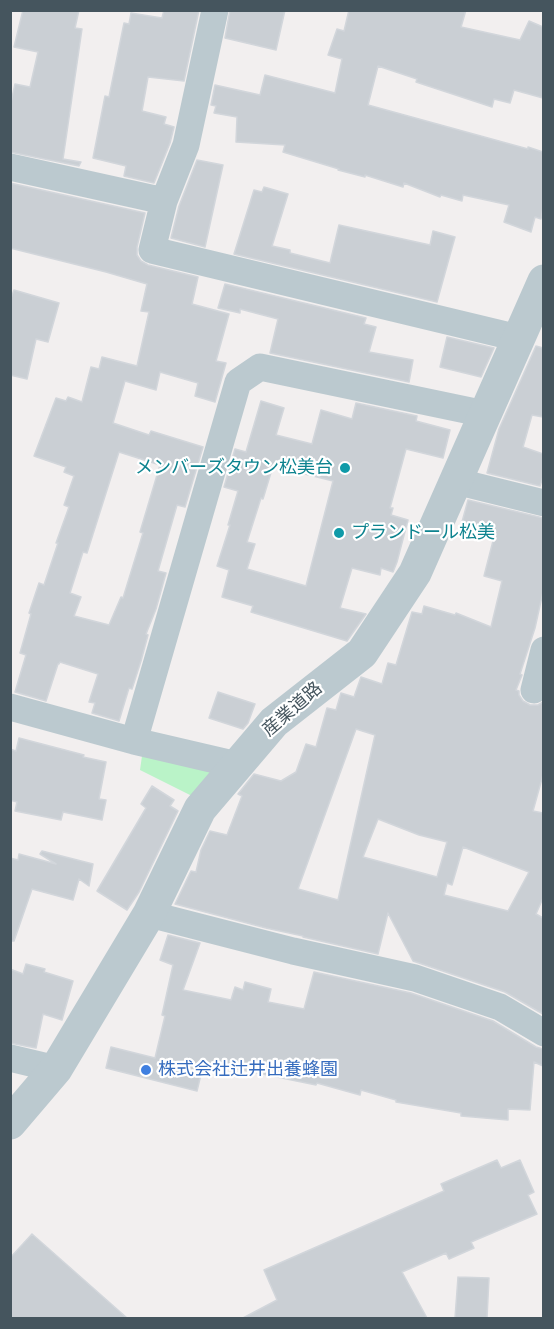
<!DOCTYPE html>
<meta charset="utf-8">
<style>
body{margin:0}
#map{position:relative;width:554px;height:1329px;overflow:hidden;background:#f2efef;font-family:"Sofia Sans Condensed",sans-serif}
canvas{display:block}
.frame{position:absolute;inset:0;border:12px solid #45555e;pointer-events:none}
</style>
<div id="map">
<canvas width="554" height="1329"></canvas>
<div class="frame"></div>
</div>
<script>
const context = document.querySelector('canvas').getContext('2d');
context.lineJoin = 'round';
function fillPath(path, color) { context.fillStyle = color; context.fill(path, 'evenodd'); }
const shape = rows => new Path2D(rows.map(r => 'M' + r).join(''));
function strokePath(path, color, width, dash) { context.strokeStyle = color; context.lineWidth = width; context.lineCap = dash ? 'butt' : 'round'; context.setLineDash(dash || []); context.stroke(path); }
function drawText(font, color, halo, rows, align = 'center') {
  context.font = font + ' "Sofia Sans Condensed","Noto Sans JP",sans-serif'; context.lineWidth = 4.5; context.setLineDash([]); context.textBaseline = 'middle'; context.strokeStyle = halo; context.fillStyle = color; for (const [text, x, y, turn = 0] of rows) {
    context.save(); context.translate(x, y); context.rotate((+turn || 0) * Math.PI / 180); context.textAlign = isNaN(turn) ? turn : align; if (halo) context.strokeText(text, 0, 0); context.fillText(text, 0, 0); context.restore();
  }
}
fillPath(shape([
 [142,756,215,771,198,799,140,770]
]), '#baf3c8');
const building = shape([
 [23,10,79,10,75,28,82,29,63,159,81,162,79,166,10,152,10,107,15,84,30,87,38,52,14,47,23,10],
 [164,10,199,10,184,81,148,77,142,111,166,117,164,124,174,127,170,143,154,183,124,176,126,166,93,158,105,96,109,97,124,23,129,24,131,13,162,18,164,10],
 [230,10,285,10,276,50,225,38,230,10],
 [349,10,466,10,461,27,520,40,529,21,543,27,543,98,514,90,510,103,494,99,492,107,416,82,417,79,378,66,368,105,528,149,528,147,543,152,543,207,541,219,535,217,531,232,504,222,509,205,463,195,462,201,441,195,440,197,404,183,403,187,365,175,365,177,338,170,339,169,283,152,285,145,236,142,237,117,214,113,216,106,211,105,215,85,260,95,265,75,335,93,342,59,328,55,337,29,344,31,349,10],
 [197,160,223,165,205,247,171,238,179,206,197,160],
 [10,183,145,213,137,247,137,255,141,261,148,265,198,277,192,304,229,314,216,361,226,363,215,402,195,396,198,383,160,372,156,390,125,381,113,423,149,435,151,431,203,447,185,507,177,505,158,571,166,573,156,609,146,634,148,635,141,661,132,689,129,688,119,721,92,713,95,703,89,702,98,674,60,662,59,664,58,664,46,701,15,692,26,655,20,653,31,614,29,613,39,583,44,585,58,543,56,543,69,507,64,505,74,476,64,472,66,467,34,456,56,398,66,401,68,397,82,402,91,367,99,369,102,357,137,366,149,312,141,311,147,284,106,272,10,248,10,183],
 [119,452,160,465,140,532,143,533,123,598,121,597,109,625,74,616,81,597,70,593,83,552,87,553,119,452],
 [264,187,288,194,272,246,290,250,290,253,330,263,339,225,430,245,433,231,455,237,437,302,234,254,254,190,262,192,264,187],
 [225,284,366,318,364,324,376,327,369,352,413,360,409,382,270,353,278,319,240,309,240,313,218,308,225,284],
 [14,290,59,303,48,342,36,339,27,379,10,375,10,301,14,290],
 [447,337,494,348,481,377,440,367,447,337],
 [536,346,543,348,543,417,532,415,523,447,543,454,543,477,540,486,487,473,499,429,536,346],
 [261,401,284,408,276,435,312,444,321,410,352,419,356,403,417,416,416,421,450,430,443,458,406,449,390,508,393,508,391,515,408,520,397,562,393,572,381,568,380,575,352,568,340,608,366,614,347,641,251,612,253,606,222,597,229,570,217,566,230,525,228,525,238,491,224,487,235,449,246,452,261,401],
 [273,466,333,481,306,586,247,569,255,544,247,542,261,498,263,499,273,466],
 [468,500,543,518,543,592,535,628,520,674,522,675,516,690,519,691,519,695,523,701,530,705,538,705,543,702,543,775,533,811,543,813,543,898,536,914,543,918,543,1014,505,992,413,961,388,913,378,954,303,937,303,936,266,928,175,904,191,871,196,872,201,850,210,831,227,835,242,796,238,794,254,774,281,781,296,772,306,744,316,747,327,708,336,710,341,693,354,697,361,677,382,684,388,663,396,665,412,612,422,614,424,606,455,615,456,613,491,627,502,581,484,576,494,537,482,534,483,528,462,522,468,500],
 [356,729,375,735,338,900,298,889,356,729],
 [378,819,419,835,447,842,437,877,363,857,378,819],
 [463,847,529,872,508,911,444,895,447,883,452,885,463,847],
 [218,692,255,704,248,723,243,729,209,718,218,692],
 [19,738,84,755,83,757,106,762,99,799,106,800,102,820,63,812,61,820,15,811,17,802,10,800,10,749,16,751,19,738],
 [152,786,174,800,170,806,178,811,139,892,127,910,97,891,146,808,141,804,152,786],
 [42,851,93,864,89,886,79,879,73,900,32,889,14,941,10,941,10,858,18,860,19,854,56,864,40,854,42,851],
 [168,935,200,943,183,990,231,1000,235,987,243,990,245,982,271,989,268,1002,304,1009,314,972,411,993,493,1021,536,1047,543,1049,543,1066,534,1062,530,1110,508,1109,508,1120,461,1116,461,1113,396,1102,396,1100,361,1090,360,1095,317,1083,316,1085,204,1062,197,1091,106,1068,111,1047,155,1058,165,1016,162,1015,173,965,160,960,168,935],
 [26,964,45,969,44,972,73,981,62,1020,43,1014,36,1048,10,1043,10,969,23,974,26,964],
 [497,1160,501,1168,520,1160,534,1192,528,1195,537,1214,471,1242,474,1248,449,1259,446,1253,402,1272,427,1318,243,1318,277,1300,264,1270,444,1191,441,1184,497,1160],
 [32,1234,127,1318,10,1318,10,1258,32,1234],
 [458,1277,489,1278,487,1318,455,1318,458,1277]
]);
fillPath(building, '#cacfd4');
strokePath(building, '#d2d6db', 1.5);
strokePath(shape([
 [215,10,186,145,164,201,152,250,518,338],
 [10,167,164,201],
 [455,481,544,503],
 [534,690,544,650],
 [10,707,134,741,237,765],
 [134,741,238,382,260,367,485,414],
 [149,914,293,951,415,978,500,1007,544,1033],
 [10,1058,56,1069]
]), '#bbc9cf', 27);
strokePath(shape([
 [10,1123,56,1069,149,914,200,809,274,722,362,653,415,573,544,281]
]), '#bbc9cf', 33);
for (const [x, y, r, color] of [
 [345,468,6,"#0f9aa8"],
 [339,533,6,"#0f9aa8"],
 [146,1070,6,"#3f7fe0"]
]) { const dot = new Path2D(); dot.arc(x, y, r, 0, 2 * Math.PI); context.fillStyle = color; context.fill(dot); strokePath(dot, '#fff', 2); }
drawText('18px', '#0d838f', '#fff', [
 ["メンバーズタウン松美台",333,468],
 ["プランドール松美",351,533,"left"]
], 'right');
drawText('18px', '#45555e', '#fff', [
 ["産業道路",293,710,-41]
]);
drawText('18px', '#366cbe', '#fff', [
 ["株式会社辻井出養蜂園",158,1070]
], 'left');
</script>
